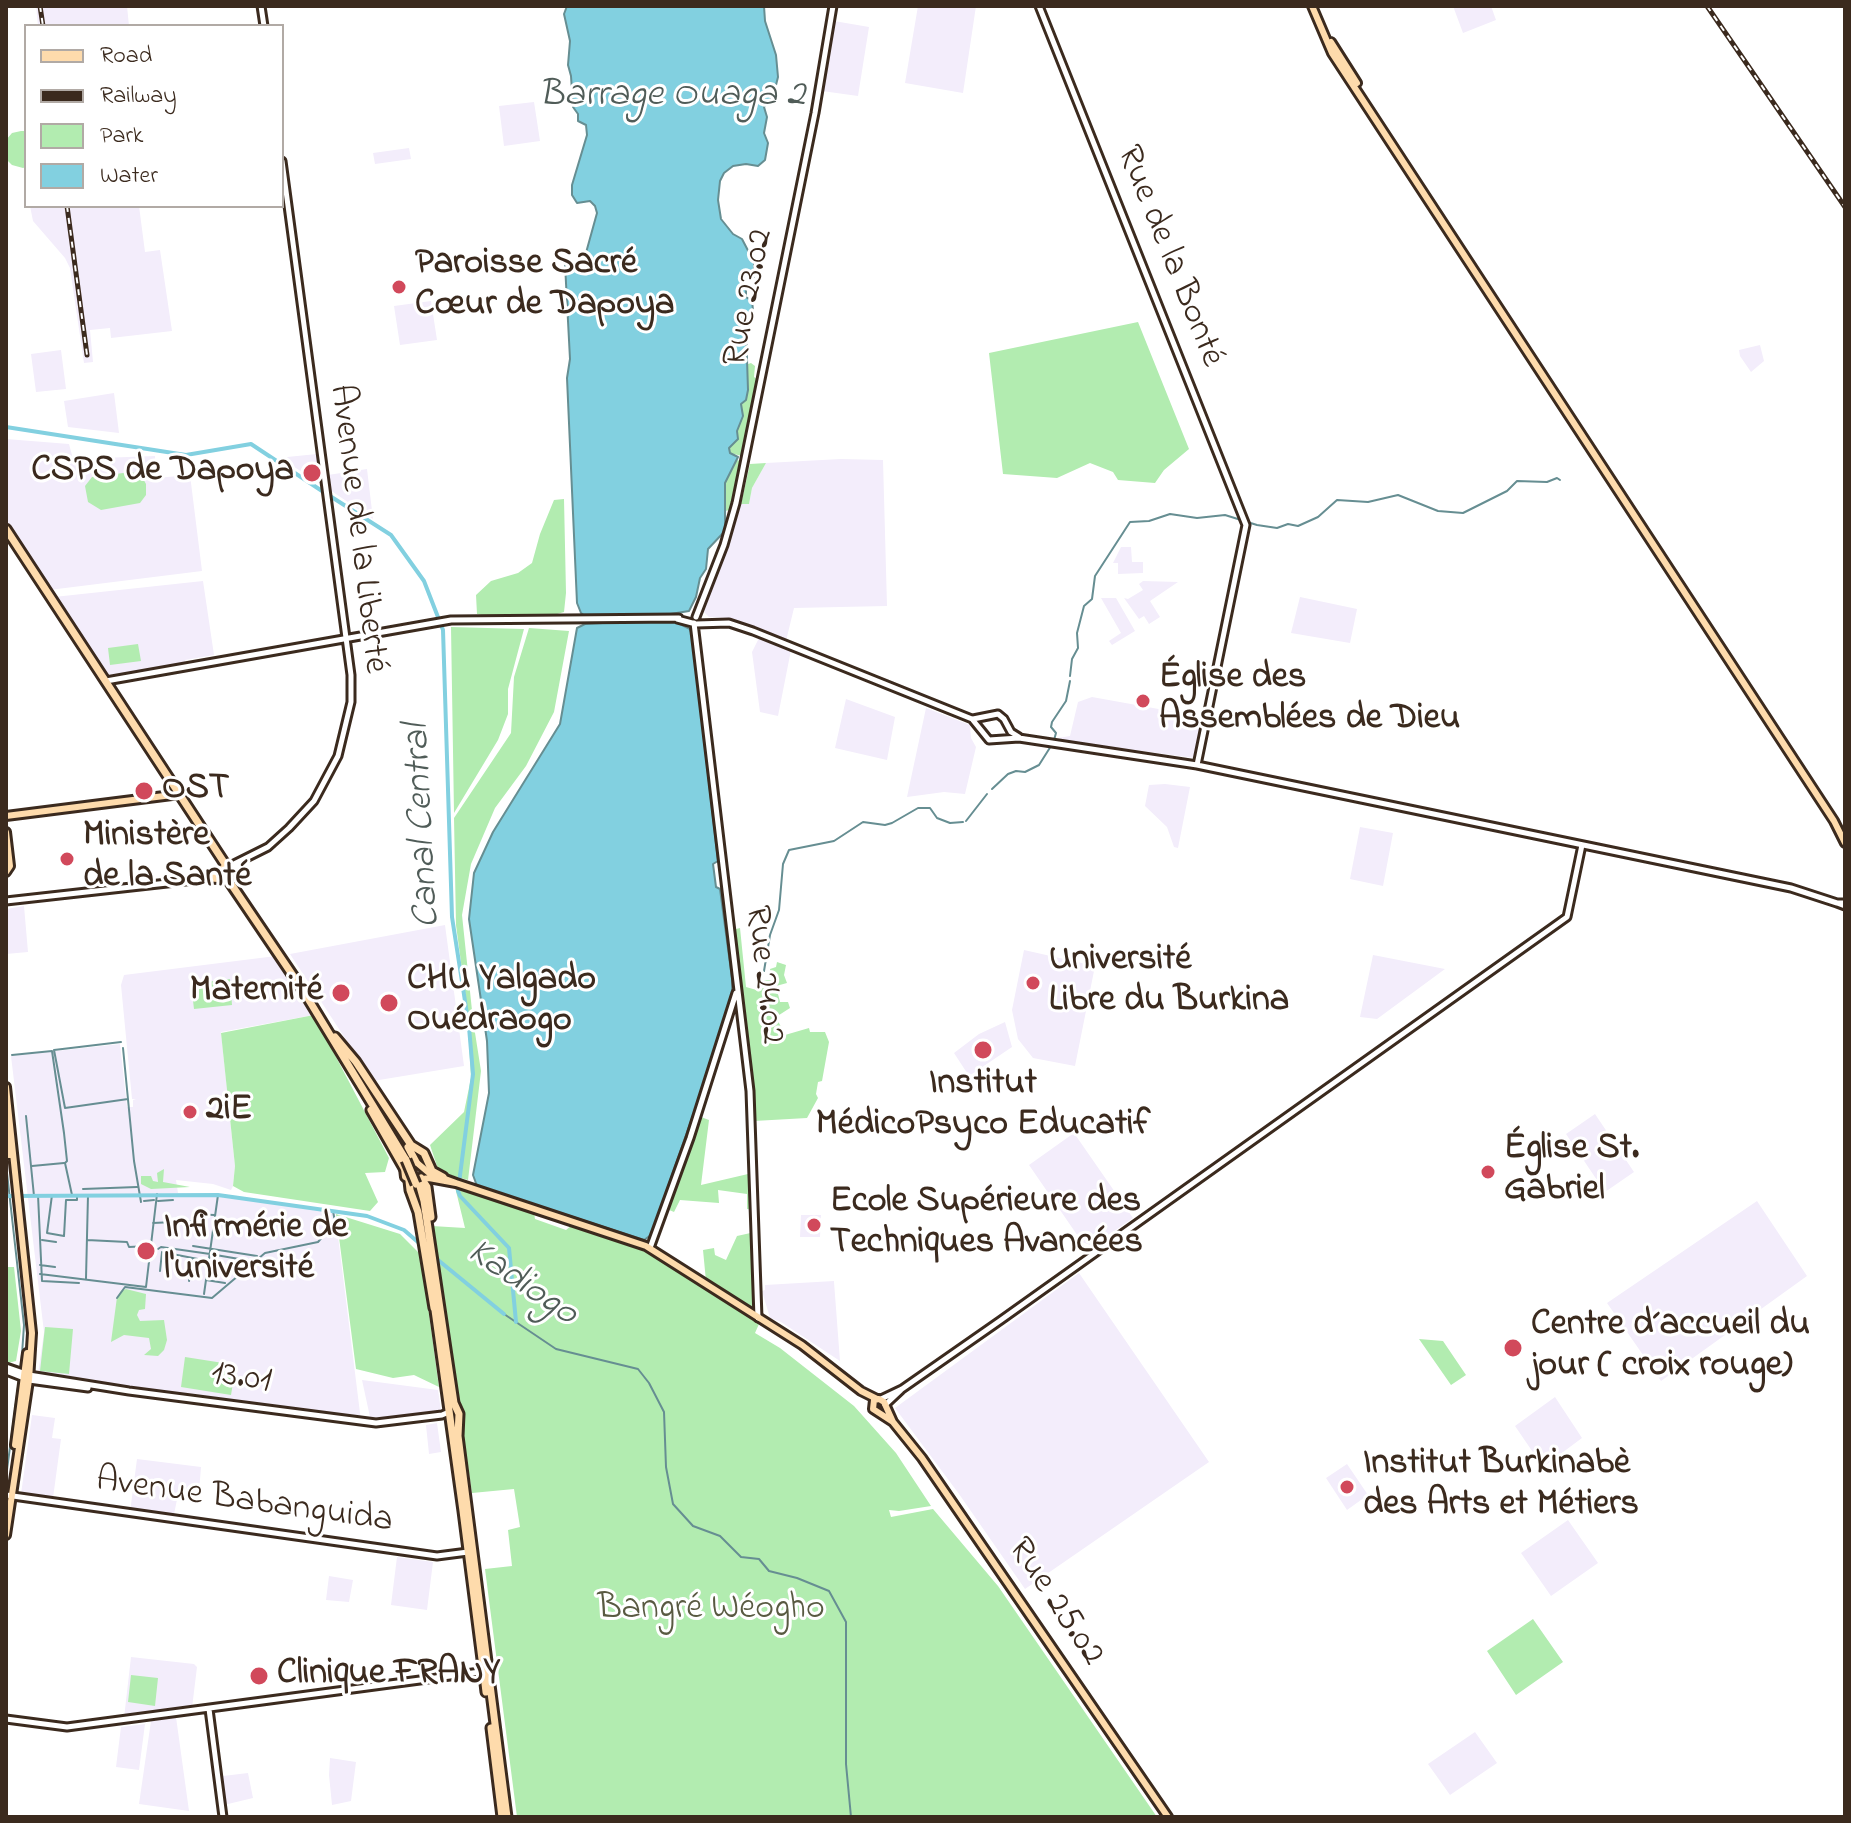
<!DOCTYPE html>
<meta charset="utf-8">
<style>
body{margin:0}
#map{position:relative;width:1851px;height:1823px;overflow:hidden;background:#fff;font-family:"Indie Flower",sans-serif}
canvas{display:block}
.frame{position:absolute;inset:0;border:8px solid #3b2a1e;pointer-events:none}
.legend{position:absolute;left:24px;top:24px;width:260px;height:184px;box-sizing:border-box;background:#fff;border:2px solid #b1aaa5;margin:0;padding:10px 14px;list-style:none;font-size:24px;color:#3b2a1e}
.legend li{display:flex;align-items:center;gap:16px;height:40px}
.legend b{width:40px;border:2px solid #b1aaa5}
</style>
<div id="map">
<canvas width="1851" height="1823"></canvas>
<div class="frame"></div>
<ul class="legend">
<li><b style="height:10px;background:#fedbac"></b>Road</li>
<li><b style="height:10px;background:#3b2a1e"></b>Railway</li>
<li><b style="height:22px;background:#b2ecb0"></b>Park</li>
<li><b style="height:22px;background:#82d0e0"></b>Water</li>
</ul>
</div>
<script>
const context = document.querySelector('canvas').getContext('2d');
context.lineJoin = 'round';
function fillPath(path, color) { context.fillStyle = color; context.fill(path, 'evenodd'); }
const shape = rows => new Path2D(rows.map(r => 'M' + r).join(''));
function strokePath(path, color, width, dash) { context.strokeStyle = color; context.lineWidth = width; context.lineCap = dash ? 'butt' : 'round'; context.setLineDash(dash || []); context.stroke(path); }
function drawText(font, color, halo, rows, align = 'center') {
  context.font = font + ' "Indie Flower",sans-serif'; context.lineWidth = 6; context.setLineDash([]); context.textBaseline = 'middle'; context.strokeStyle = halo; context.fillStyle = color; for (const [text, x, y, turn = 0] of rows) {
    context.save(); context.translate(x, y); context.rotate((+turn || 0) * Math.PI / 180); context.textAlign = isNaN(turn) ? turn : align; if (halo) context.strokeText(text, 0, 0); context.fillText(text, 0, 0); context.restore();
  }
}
fillPath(shape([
 [36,6,127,6,129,26,38,26],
 [918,6,976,6,963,93,905,83],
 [1453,6,1491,6,1496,20,1463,33],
 [834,21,869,27,858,96,822,91],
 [534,102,540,141,504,146,499,106],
 [409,148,411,159,375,164,373,153],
 [30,206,139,206,145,252,160,250,172,331,111,338,110,328,90,330,93,362,84,363,70,268,65,258,33,221],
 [431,301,437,340,400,345,394,306],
 [1760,345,1764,361,1751,372,1740,356,1739,350],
 [61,350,66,389,36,392,31,354],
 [114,393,119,433,68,427,64,401],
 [6,439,69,444,73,459,155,456,156,478,190,475,202,571,49,590,6,523],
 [317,454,321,484,288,463,287,457],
 [841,459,883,460,887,606,794,608,786,641,727,618,709,617,704,612,741,504,749,504,752,488,766,463],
 [367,469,373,519,330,490,328,475],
 [1121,547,1131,547,1132,562,1143,562,1143,573,1118,574,1118,563,1113,563],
 [203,581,214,655,185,660,185,666,108,679,54,597],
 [1143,581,1178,582,1150,601,1160,617,1149,624,1144,616,1139,619,1124,598,1128,599,1143,590,1139,584],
 [1300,597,1357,609,1350,643,1291,633],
 [1101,598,1116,598,1135,631,1112,645,1109,641,1121,633],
 [759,638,791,650,778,716,760,712,752,652],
 [1092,697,1203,717,1195,758,1057,740,1058,738,1070,736,1078,702],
 [846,699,895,717,887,760,835,748],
 [926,708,970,725,971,738,976,747,965,794,944,792,907,797],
 [1165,784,1190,787,1178,848,1174,847,1167,827,1145,806,1149,785],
 [1360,827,1393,833,1383,886,1350,879],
 [24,906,28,952,6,954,6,909],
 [445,925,464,1066,373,1081,290,954],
 [1024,950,1095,966,1075,1066,1033,1058,1018,1039,1012,1010],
 [1373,955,1445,969,1377,1019,1360,1017],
 [276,956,314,1015,221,1032,235,1166,233,1186,231,1190,213,1184,176,1180,178,1193,203,1193,335,1212,361,1421,38,1374,44,1332,11,1056,120,1044,127,1107,133,1107,133,1100,136,1099,132,1099,121,985,124,975],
 [1005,1022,1012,1047,969,1076,954,1053,979,1034],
 [1595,1114,1634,1172,1605,1192,1566,1134],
 [1074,1133,1133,1218,1093,1246,1082,1242,1029,1165],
 [1757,1201,1807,1276,1661,1381,1607,1303],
 [801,1215,821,1215,820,1237,800,1237],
 [1079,1273,1209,1462,1025,1589,959,1494,895,1408],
 [834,1281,834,1282,840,1361,781,1322,770,1318,762,1291,765,1290,765,1285],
 [362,1380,438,1390,441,1411,386,1420,370,1417],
 [1555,1397,1582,1438,1543,1467,1515,1426],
 [32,1415,55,1418,52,1438,61,1439,53,1498,21,1494],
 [437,1423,441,1452,429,1454,426,1425],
 [137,1459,201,1467,199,1492,179,1490,173,1519,130,1512],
 [1347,1464,1368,1495,1347,1510,1326,1478],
 [1568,1520,1598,1563,1551,1596,1521,1553],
 [397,1557,433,1562,427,1610,391,1605],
 [329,1576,353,1580,349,1602,326,1600],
 [131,1657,194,1664,197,1667,192,1708,124,1718],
 [176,1717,189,1811,139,1804,151,1721],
 [145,1724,139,1770,116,1767,121,1727],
 [1475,1732,1497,1763,1450,1795,1428,1764],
 [330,1758,356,1762,351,1801,332,1805,329,1775],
 [248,1773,253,1798,228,1804,223,1802,219,1782,223,1776]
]), '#f3edfb');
fillPath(shape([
 [21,131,26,131,26,167,23,168,12,165,6,159,6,140,12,133],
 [1138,322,1189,449,1164,470,1155,483,1118,480,1113,472,1090,463,1057,478,1003,474,989,353],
 [751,363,755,366,754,377,757,379,742,456,730,453,729,448,738,439,736,432,743,416,741,404,747,398,748,364],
 [737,460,740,461,730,510,725,511,725,483],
 [766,463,752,488,749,504,741,504,750,464],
 [131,472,141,475,146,484,146,495,140,503,101,510,88,502,85,486,92,477],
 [564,499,566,593,564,612,547,617,492,617,477,614,476,595,491,581,518,573,532,563,540,534,554,500],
 [451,627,524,629,508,689,508,714,498,740,454,813],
 [529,628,569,631,554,712,526,766,495,808,471,864,462,915,473,1020,481,1071,468,1180,439,1172,430,1145,464,1112,471,1078,467,1007,456,925,454,818,511,733,514,677],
 [138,644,141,661,110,665,108,648],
 [740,928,746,987,760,991,760,980,772,980,770,969,776,967,777,962,786,965,784,975,787,983,776,986,780,1002,788,1002,790,1008,776,1017,785,1035,809,1028,810,1032,825,1032,829,1042,822,1081,818,1082,816,1094,818,1098,807,1118,754,1121,753,1093,732,930],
 [230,979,232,1005,194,1009,191,984],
 [314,1015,389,1158,385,1172,365,1173,378,1202,370,1211,244,1192,233,1186,235,1166,221,1033],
 [701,1117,709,1120,701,1185,748,1174,748,1135,752,1134,754,1210,747,1209,747,1194,718,1190,719,1203,680,1200,674,1212,667,1209],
 [164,1169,163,1182,190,1187,151,1189,141,1184,141,1176,151,1176,153,1181,158,1182,157,1173],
 [455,1187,534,1213,535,1219,566,1230,572,1225,645,1250,759,1324,755,1333,780,1348,854,1406,896,1453,931,1506,899,1511,889,1510,891,1517,933,1509,998,1586,1157,1817,517,1817,485,1569,512,1566,508,1530,520,1527,514,1489,472,1493,432,1226,465,1228],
 [336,1214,400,1234,421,1255,439,1387,414,1375,393,1378,356,1369],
 [755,1232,756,1308,753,1313,706,1281,703,1250,714,1248,715,1255,726,1260,737,1236],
 [6,1267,14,1267,21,1331,16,1361,8,1363,6,1362],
 [126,1289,146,1294,145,1309,139,1310,137,1315,140,1321,164,1320,167,1340,164,1350,158,1356,144,1355,151,1349,149,1338,124,1335,111,1342,117,1297,121,1291],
 [45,1327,73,1329,69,1374,40,1371],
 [1419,1339,1443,1341,1466,1375,1451,1385],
 [185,1357,236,1365,231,1395,181,1387],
 [1533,1619,1563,1662,1516,1695,1487,1651],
 [131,1675,158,1678,155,1706,128,1702]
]), '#b2ecb0');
const water = shape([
 [567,6,764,6,765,21,776,55,778,77,773,97,764,107,767,117,764,133,768,143,765,160,758,166,746,164,733,166,724,173,720,181,718,200,721,219,733,234,742,239,754,262,754,277,750,278,745,274,740,279,746,287,746,297,752,301,753,310,746,328,748,390,746,400,741,404,743,416,737,431,738,439,729,448,730,453,738,457,725,483,725,531,708,549,706,569,700,578,696,597,689,611,658,616,585,616,581,613,577,603,567,378,570,359,565,264,579,263,584,260,597,213,595,206,590,201,577,203,572,195,572,185,587,135,586,125,578,121,578,114,573,107,571,76,568,65,570,41,564,14,567,6],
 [620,622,676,622,690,629,692,635,718,861,713,864,716,887,720,889,732,978,732,1004,651,1235,644,1240,477,1186,473,1175,489,1093,487,1041,469,919,474,873,493,832,560,724,577,628,585,624,620,622]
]);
fillPath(water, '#82d0e0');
strokePath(water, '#668e92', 2);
strokePath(shape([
 [1070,676,1072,659,1078,648,1077,633,1084,606,1092,599,1095,576,1130,522,1149,521,1170,514,1197,518,1225,515,1257,525,1277,528,1288,524,1298,526,1318,517,1337,500,1368,502,1398,495,1438,511,1463,513,1507,491,1517,481,1547,482,1557,478,1560,480],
 [1054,740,1056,733,1051,727,1052,722,1066,701,1070,681],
 [992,789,1008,774,1016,771,1025,772,1039,765,1051,746],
 [966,821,987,794],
 [764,971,770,935,779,910,783,864,789,850,834,841,863,822,885,825,892,823,918,808,930,808,937,818,950,823,963,822],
 [121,1042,54,1050,65,1108,128,1099],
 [123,1048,134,1161,141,1202],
 [12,1055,52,1051,64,1133,67,1161,65,1163,72,1195],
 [344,1064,368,1107],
 [26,1116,34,1196],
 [6,1164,24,1325,21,1369],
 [32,1166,64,1163],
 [83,1189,137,1187],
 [38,1195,42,1281,79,1283],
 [52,1195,47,1233,64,1236,66,1200,77,1200,77,1195],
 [144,1201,154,1200],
 [158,1201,173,1200],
 [153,1223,194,1221,194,1214,214,1215],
 [42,1240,56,1242],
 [87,1240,127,1242,129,1247,149,1246],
 [193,1246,257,1256],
 [158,1249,161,1247,210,1254,245,1260,253,1264],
 [421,1256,440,1374],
 [40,1265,55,1267],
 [208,1268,226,1270],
 [160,1271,162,1252,208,1261],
 [40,1274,146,1287,157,1194],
 [86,1278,88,1195],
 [206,1280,225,1283],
 [189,1281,192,1259],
 [204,1294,218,1195],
 [117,1298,125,1287,212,1298,265,1253,318,1242,335,1222,333,1211],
 [504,1314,556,1349,638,1369,649,1383,664,1412,666,1467,673,1504,693,1526,720,1536,741,1557,759,1559,769,1571,797,1578,829,1591,846,1622,846,1764,851,1817],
 [6,1477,19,1380]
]), '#668e92', 2);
strokePath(shape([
 [6,427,186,455,251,444,322,491],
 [330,496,391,535,424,581,443,630,452,917,469,1027,473,1074,458,1191,460,1196,509,1248,516,1322],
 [6,1196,218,1195,367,1216,404,1230,419,1243],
 [438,1260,504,1314]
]), '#82d0e0', 4);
const secondary = shape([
 [261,6,264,26],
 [1039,6,1246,525,1197,765],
 [696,617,724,545,736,503,815,113,833,6],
 [677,619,696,624,729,623,753,631,972,719,989,740,1019,738,1197,765,1791,888,1837,903],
 [694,623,750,1091,758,1318],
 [106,681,451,620,679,618],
 [973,719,998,714,1004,719,1011,732,1019,737],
 [228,867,268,847,289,828,314,801,338,756,351,702,351,675,282,161],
 [230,873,240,864],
 [211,876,222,871],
 [6,901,212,878],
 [1845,903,1837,903,1845,906],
 [650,1248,690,1138,736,993],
 [6,1367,29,1375,129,1391,376,1423,442,1415,449,1412],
 [6,1371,29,1380,88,1388],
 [881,1399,902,1389,1001,1320,1567,917,1582,845],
 [885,1405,901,1390],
 [6,1495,437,1556,468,1552],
 [209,1709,223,1817],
 [6,1719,67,1727,480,1672]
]);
const primary = shape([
 [1312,6,1332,53,1834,821,1845,843],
 [1331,42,1357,83],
 [6,816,180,794],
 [6,832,10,866,6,872],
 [6,1087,32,1333,29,1380,6,1535],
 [6,1127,9,1155],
 [456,1183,429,1173,416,1162,410,1162,404,1168,405,1177,412,1181,429,1178,456,1183,646,1246,802,1345,861,1391,877,1399],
 [893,1422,884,1402,879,1399,874,1400,873,1409,893,1422,922,1458,1168,1817],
 [15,1445,27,1353]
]);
const highway = shape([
 [6,529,227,867],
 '222 871a4 4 0 1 1 8 0a4 4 0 1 1-8 0Z',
 [225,875,304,992,406,1160],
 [210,878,227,879],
 [335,1037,356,1062,411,1145,424,1153,432,1171,443,1177],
 [371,1110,404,1168],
 [408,1147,416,1162],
 [421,1178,427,1187,431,1217],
 [409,1181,410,1190,418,1212,434,1308],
 [419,1183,424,1201,454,1403,459,1414,458,1436,507,1817],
 [434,1303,463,1511,483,1667,480,1672,484,1675,486,1692],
 [491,1728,502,1817]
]);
strokePath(secondary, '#3b2a1e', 11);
strokePath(primary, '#3b2a1e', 12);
strokePath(highway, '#3b2a1e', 13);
strokePath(secondary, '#fff', 5);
strokePath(primary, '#fedbac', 6);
strokePath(highway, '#fedbac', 7);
const rail = shape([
 [40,6,43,26],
 [1707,6,1845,207],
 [67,206,87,355]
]);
strokePath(rail, '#3b2a1e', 5);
strokePath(rail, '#fff', 2, [6]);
const highwayBridge = shape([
 [406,1160,416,1184]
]);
strokePath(highwayBridge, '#3b2a1e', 13, []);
strokePath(highwayBridge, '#fedbac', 7);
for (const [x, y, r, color] of [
 [399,287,8,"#d1495b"],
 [312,473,10,"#d1495b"],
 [1143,701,8,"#d1495b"],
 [144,791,10,"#d1495b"],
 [67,859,8,"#d1495b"],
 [1033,983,8,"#d1495b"],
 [341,993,10,"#d1495b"],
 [389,1003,10,"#d1495b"],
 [983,1050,10,"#d1495b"],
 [190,1112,8,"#d1495b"],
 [1488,1172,8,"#d1495b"],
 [814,1225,8,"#d1495b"],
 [146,1251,10,"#d1495b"],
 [1513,1348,10,"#d1495b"],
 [1347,1487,8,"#d1495b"],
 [259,1676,10,"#d1495b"]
]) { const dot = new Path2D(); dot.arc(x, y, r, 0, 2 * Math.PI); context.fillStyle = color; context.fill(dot); strokePath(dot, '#fff', 3); }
drawText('36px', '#3b2a1e', '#fff', [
 ["Rue de la Bonté",1168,257,68],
 ["Rue 23.02",751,298,-79],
 ["Avenue de la Liberté",356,529,83],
 ["Rue 24.02",762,975,83],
 ["13.01",241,1380,8],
 ["Avenue Babanguida",244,1503,8],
 ["Rue 25.02",1054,1603,56]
]);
drawText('bold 36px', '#3b2a1e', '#fff', [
 ["Paroisse Sacré",415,266],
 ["Cœur de Dapoya",415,307],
 ["CSPS de Dapoya",294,473,"right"],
 ["Église des",1159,680],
 ["Assemblées de Dieu",1159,721],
 ["OST",162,791],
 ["Ministère",83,838],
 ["de la Santé",83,879],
 ["Université",1049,962],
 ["Libre du Burkina",1049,1003],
 ["CHU Yalgado",407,982],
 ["Ouédraogo",407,1023],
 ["Maternité",323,993,"right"],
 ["Institut",983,1086,"center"],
 ["MédicoPsyco Educatif",983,1127,"center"],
 ["2iE",206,1112],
 ["Église St.",1504,1151],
 ["Gabriel",1504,1192],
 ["Ecole Supérieure des",830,1204],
 ["Techniques Avancées",830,1245],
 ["Infirmérie de",164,1230],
 ["l'université",164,1271],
 ["Centre d´accueil du",1531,1327],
 ["jour ( croix rouge)",1531,1368],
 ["Institut Burkinabè",1363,1466],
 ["des Arts et Métiers",1363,1507],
 ["Clinique FRANY",277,1676]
], 'left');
drawText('36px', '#595a42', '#fff', [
 ["Bangré Wéogho",711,1611]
]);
drawText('italic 38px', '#505c58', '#fff', [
 ["Barrage Ouaga 2",672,98],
 ["Canal Central",425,826,-93],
 ["Kadiogo",521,1285,34]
]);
</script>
